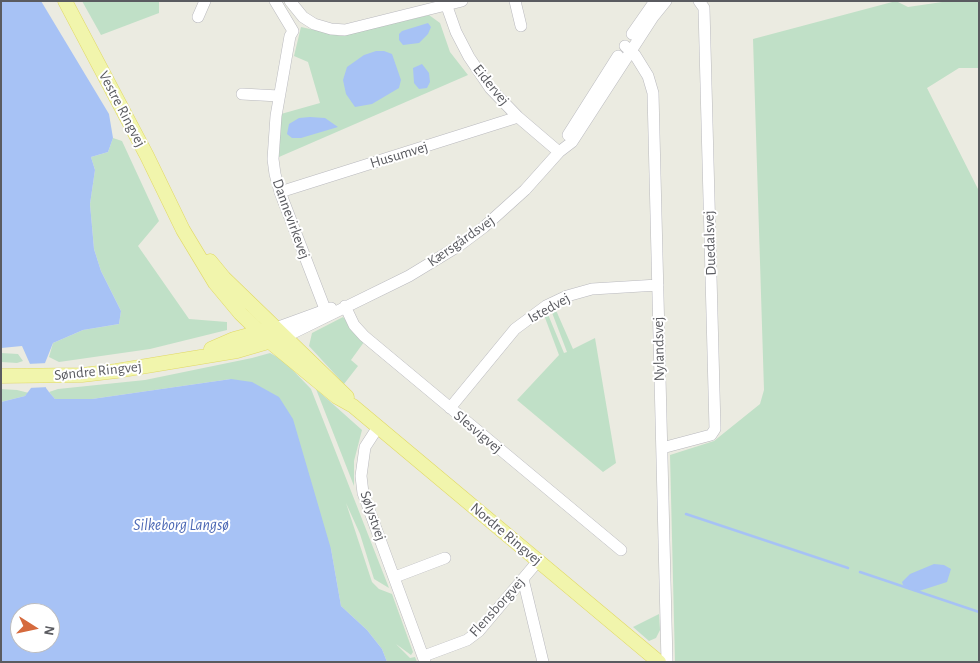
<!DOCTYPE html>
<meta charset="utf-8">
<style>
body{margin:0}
#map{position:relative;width:980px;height:663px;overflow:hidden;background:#ebebe1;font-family:"Alegreya Sans",sans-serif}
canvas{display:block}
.frame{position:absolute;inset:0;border:2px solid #5a5b60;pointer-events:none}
.north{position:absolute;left:10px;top:603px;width:50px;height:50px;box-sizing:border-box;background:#fff;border:1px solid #bdbdbf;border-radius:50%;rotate:100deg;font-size:14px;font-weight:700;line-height:20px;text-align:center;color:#5a5b60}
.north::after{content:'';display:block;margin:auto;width:18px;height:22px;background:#d56a3d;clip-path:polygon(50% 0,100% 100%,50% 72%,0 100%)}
</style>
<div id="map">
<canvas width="980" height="663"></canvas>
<div class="frame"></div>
<div class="north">N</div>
</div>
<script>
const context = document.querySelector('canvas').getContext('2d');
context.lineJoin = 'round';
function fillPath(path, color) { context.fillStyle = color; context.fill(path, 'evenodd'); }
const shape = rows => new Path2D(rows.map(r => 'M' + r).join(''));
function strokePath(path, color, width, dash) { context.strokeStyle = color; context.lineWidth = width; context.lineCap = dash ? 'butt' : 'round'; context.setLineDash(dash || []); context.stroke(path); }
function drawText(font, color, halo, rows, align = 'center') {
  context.font = font + ' "Alegreya Sans",sans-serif'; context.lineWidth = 4; context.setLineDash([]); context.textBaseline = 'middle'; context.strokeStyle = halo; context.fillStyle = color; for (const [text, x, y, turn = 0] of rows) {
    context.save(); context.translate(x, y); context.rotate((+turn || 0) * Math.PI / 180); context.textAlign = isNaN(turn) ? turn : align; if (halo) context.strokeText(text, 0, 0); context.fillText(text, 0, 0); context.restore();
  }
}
fillPath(shape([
 [82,1,159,1,159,13,101,35],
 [896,1,908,7,949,1,979,1,979,68,959,68,927,88,979,191,979,662,675,662,670,455,714,441,760,404,764,390,753,39],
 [429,15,440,23,450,52,468,75,279,157,281,114,320,103,308,62,294,56,301,27,341,36],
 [113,138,122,141,159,221,138,246,189,319,227,322,227,330,150,349,59,362,49,357,53,343,83,330,119,324,121,311,101,271,94,249,90,204,95,170,91,157,108,152],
 [555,308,573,349,595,338,616,463,603,472,517,400,559,355,544,315,547,312,564,353,567,352,551,310],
 [343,317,364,342,351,360,358,366,344,384,309,346,312,333],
 [1,353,18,354,23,361,17,363,1,362],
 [270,353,283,360,311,389,389,588,374,579,360,534,346,503,372,582,379,589,392,594,413,652,411,655,396,644,410,658,415,657,417,662,387,662,382,649,367,630,341,606,331,549,231,379,92,399,55,399,49,392,58,389,145,380,252,358],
 [1,389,17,390,29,393,25,396,1,402],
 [316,389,362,430,354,461,354,486],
 [659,614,660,630,656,638,649,641,633,627]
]), '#c0e0c7');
fillPath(shape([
 [1,1,41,1,109,114,113,138,108,152,91,157,95,170,90,204,94,249,101,271,121,311,119,324,83,330,53,343,45,363,46,388,49,392,55,399,92,399,231,379,252,382,279,397,293,419,331,549,341,606,367,630,382,649,387,662,1,662,1,402,25,396,31,388,30,364,22,346,1,348],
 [20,613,50,613,50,643,20,643],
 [428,23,431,27,428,34,419,43,403,45,399,40,399,34,402,31],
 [376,51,384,51,392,54,401,80,399,88,372,104,355,107,346,94,343,80,347,67,364,55],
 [422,64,429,73,430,82,427,88,419,89,414,83,413,68],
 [310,117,325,118,338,127,301,138,292,138,287,134,289,124,299,118],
 [934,564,944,565,951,569,947,582,916,592,903,585,902,582,910,574]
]), '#a7c2f5');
fillPath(shape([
 [48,363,49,387,28,388,27,364]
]), '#ebebe1');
strokePath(shape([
 [686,514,848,568],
 [860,572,979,612]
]), '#a7c2f5', 2.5);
const minor = shape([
 [275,1,293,31,290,36,276,116,273,159,275,174,280,192,325,309],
 [290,1,303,17,314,24,331,29,345,30,462,1],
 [445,1,456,32,469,57,490,88,518,117,559,152],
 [515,1,521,26],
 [198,17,205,1],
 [632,34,655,1],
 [625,46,635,55,648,76,653,93,667,662],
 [242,94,279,96],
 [568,135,618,56],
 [280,192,518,117],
 [345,306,354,325,364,336,621,550],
 [276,328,331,308],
 [277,334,285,337,297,331,409,276,460,245,484,227,525,190,559,152,572,142,653,17,666,1],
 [450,408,515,329,546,306,567,296,592,289,658,285],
 [378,427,365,447,361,476,363,493,425,662],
 [662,448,711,435,715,429,704,8,699,1],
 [395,577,445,558],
 [523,579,543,662],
 [424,656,467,640,479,631,538,561]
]);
const major = shape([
 [65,1,147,156,183,230,215,283,240,313,269,341,337,397,353,406,659,662],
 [210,261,224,278,347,397],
 [211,349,234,339,267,330],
 [1,376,82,375,116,371,237,351,285,337]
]);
strokePath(minor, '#b9b9be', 12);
strokePath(major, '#e1d964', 15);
strokePath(minor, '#fff', 11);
strokePath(major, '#f1f5ac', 14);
drawText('15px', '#5a5b60', '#fff', [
 ["Eidervej",491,85,51],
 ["Vestre Ringvej",122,109,62],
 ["Husumvej",399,155,-17],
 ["Dannevirkevej",291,219,70],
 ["Kærsgårdsvej",461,241,-35],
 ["Duedalsvej",710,243,-92],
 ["Istedvej",549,308,-29],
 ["Nylandsvej",659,349,-91],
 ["Søndre Ringvej",98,371,-6],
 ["Slesvigvej",478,432,40],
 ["Sølystvej",373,516,71],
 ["Nordre Ringvej",506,534,40],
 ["Flensborgvej",497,607,-48]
]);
drawText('italic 16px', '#4d69b5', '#fff', [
 ["Silkeborg Langsø",181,525]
]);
</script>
